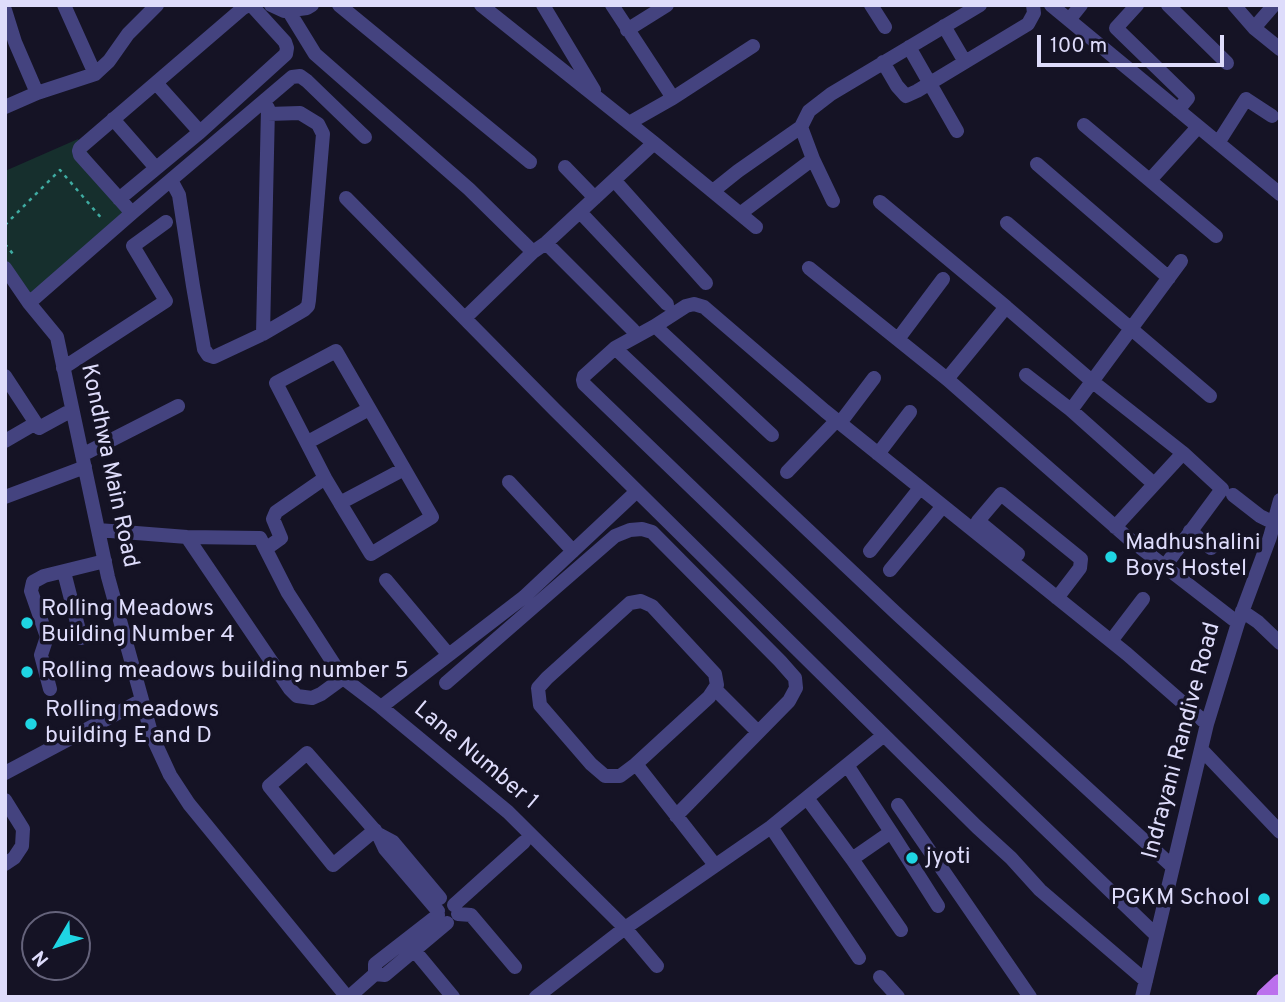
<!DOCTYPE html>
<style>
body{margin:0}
#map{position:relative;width:1285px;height:1002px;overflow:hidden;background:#151325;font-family:Overpass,sans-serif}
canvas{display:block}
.frame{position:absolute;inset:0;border:7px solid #dedcfb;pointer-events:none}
.north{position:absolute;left:21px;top:911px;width:70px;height:70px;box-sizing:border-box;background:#151325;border:2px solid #65637b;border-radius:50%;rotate:231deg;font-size:19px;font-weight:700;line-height:28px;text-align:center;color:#dedcfb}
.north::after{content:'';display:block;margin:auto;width:24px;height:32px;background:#1fd5e3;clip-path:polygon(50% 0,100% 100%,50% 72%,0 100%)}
.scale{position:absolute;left:1037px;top:35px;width:187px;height:32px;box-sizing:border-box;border:4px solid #dedcfb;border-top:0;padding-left:9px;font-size:21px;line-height:24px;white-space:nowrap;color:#dedcfb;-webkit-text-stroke:5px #151325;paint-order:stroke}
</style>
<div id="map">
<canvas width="1285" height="1002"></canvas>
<div class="frame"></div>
<div class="north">N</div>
<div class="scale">100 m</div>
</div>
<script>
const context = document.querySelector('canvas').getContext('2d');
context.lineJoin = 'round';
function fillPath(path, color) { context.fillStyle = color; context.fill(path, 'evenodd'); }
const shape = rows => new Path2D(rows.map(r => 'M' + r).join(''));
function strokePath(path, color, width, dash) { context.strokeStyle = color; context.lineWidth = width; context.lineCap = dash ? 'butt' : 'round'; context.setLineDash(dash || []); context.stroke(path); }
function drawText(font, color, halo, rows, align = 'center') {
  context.font = font + ' Overpass,sans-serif'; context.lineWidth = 7; context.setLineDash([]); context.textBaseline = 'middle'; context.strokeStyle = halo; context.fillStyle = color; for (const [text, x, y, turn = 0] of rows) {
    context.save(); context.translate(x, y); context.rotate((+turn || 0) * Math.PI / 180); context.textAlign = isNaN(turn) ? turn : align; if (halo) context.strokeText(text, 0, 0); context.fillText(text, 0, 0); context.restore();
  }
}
fillPath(shape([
 [78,139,132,213,29,303,5,271,5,171]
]), '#162f2d');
strokePath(shape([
 [5,225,60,170,103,220],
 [5,244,13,254]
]), '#3faba1', 2.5, [3.5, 5]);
strokePath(shape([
 [64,5,95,74],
 [271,5,284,11,307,8,312,5],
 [339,5,530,162],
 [481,5,654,143,756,227],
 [543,5,594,90],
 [612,5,673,98,629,123],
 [871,5,885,27],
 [1051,5,1280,194],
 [1137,5,1116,28,1188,98,1178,110],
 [1168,5,1227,63],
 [1234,5,1254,28,1280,49],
 [5,10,15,42,37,93],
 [288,10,315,54,469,189,533,252],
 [1069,20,1081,5],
 [944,26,965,62],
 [1254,28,1274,5],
 [627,30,667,5],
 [909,47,957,131],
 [883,62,897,86,906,96,917,91,1028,24,1034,13,1033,5],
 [156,83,200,132,286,54,287,48,285,42,254,8,250,5],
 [673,98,753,46],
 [5,107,37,93,95,74,109,61,128,34,157,5],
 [113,119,156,168],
 [1084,125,1216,236],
 [801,127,813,159,833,201],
 [1218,143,1246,99,1272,116],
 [1037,164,1169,278],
 [565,167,595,198],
 [171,180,179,195,193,286,204,349,208,355,214,357,263,334,304,310,308,306,309,300,323,134,318,124,300,113,268,114],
 [614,180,706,283],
 [1150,180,1198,127],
 [713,191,738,171,801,127,809,111,831,94,980,5],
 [346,198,555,410,977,827,1011,858,1040,890,1146,981],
 [119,199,200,132],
 [880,202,1006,307],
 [580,212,667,304],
 [132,213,80,155,79,151,80,148,243,8,249,5],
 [741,213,813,159],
 [1007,223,1210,396],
 [546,243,633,330],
 [5,268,29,303,57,337,108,577,152,736,170,775,189,804,347,997],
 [809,268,947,379,1128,538,1238,623],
 [29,303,132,213,292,77,300,76,307,81,365,137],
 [465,318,533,252,546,243,654,143],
 [655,326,772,435],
 [263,334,268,108],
 [898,339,943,279],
 [615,348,897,614,1173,867],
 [63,368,166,301,133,246,166,222],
 [1026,375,1071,410,1154,484],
 [5,376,39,428,72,410],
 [947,379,1006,307,1093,382,1183,453,1222,489,1165,566],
 [1071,410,1181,261],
 [840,423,874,378],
 [5,441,36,423],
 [308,442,369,409],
 [878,454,910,412],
 [82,455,178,406],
 [787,472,837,420],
 [325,478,340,503,404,469],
 [509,482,573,551],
 [1233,495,1260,516,1274,523],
 [5,497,85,467],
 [1115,527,1183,453],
 [98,530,187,537,260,538,288,593,343,678,381,707,508,812,625,928,657,966],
 [1190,531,1211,548],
 [187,537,290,689,297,696,312,698,321,694,343,678],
 [267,548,281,538,273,519,276,512,325,478,276,383,336,351,432,517,371,554,340,503],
 [870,551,920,488],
 [1018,554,978,521,1001,494,1081,559,1080,568,1057,598],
 [890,570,943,506],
 [64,572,81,638],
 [386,580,448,654],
 [1242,611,1258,622,1280,643],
 [1111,641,1143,599],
 [446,683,615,536,630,530,642,529,652,532,780,661,795,678,796,688,789,701,676,816],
 [50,689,41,655,47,637,31,591,33,582,44,576,105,561],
 [715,689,758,732],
 [381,707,524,597,637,491],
 [1201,749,1280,832],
 [636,764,709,697,717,685,715,674,652,606,641,601,630,603,547,678,538,688,540,705,591,764,605,776,620,776,636,764,715,865],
 [847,765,891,832,852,859],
 [5,773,142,700],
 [807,798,852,859,901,930],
 [5,800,23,829,22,846,14,858,5,864],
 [898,805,1030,997],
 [771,827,859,958],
 [375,830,333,865,269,786,307,753,378,834,385,849,438,911],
 [891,832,938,906],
 [378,834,393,842,440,898],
 [454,905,524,842],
 [458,914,471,915,515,967],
 [1156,935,584,384,583,380,584,376,615,348,655,326,686,306,694,304,704,307,825,411,1127,654,1207,724],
 [414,950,453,997],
 [375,974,375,964,438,915],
 [880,977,898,997],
 [349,997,375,974,385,975,447,923],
 [536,997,625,928,771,827,884,735],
 [1142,997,1207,724,1238,623,1270,537,1280,500]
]), '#44437f', 14);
strokePath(shape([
 [1265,997,1280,983]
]), '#bb70ed', 18);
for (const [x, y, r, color] of [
 [1111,557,7,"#1fd5e3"],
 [27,623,7,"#1fd5e3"],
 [27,672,7,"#1fd5e3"],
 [31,724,7,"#1fd5e3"],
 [912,858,7,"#1fd5e3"],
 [1264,899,7,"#1fd5e3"]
]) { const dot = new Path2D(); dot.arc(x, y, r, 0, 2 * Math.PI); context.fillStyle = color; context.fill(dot); strokePath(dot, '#151325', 2.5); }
drawText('23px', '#dedcfb', '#151325', [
 ["Kondhwa Main Road",108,466,78],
 ["Indrayani Randive Road",1183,741,-75],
 ["Lane Number 1",475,757,40]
]);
drawText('23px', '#dedcfb', '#151325', [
 ["Madhushalini",1125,544],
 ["Boys Hostel",1125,570],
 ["Rolling Meadows",41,610],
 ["Building Number 4",41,636],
 ["Rolling meadows building number 5",41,672],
 ["Rolling meadows",45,711],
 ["building E and D",45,737],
 ["jyoti",926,858],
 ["PGKM School",1250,899,"right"]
], 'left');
</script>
